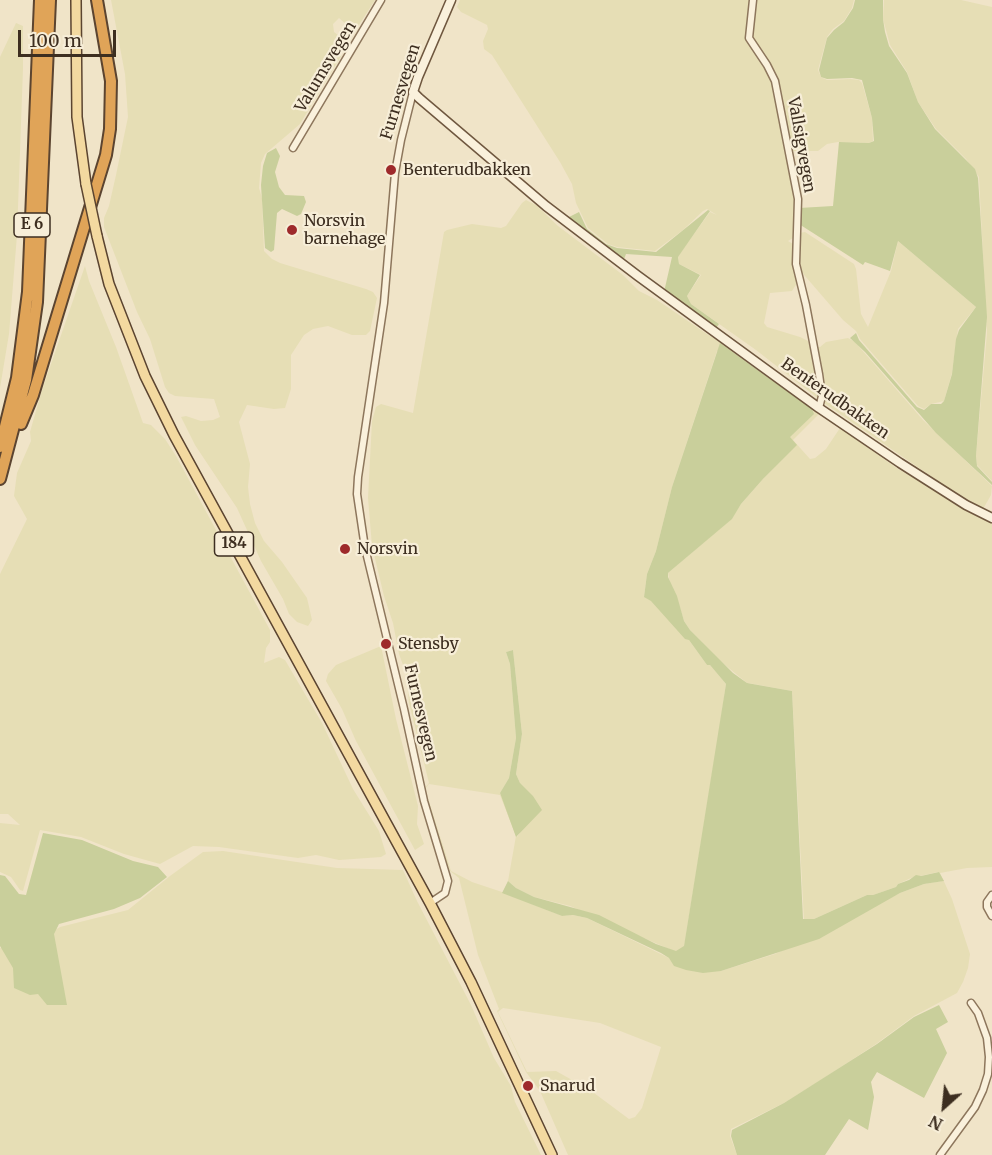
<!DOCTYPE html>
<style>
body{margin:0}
#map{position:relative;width:992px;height:1155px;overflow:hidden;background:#f0e4c8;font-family:Merriweather,serif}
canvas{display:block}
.north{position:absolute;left:914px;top:1077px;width:60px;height:60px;-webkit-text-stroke:4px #f7eed8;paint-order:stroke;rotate:207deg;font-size:16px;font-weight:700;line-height:24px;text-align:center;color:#3d2e20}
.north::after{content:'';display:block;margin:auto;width:21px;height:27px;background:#3d2e20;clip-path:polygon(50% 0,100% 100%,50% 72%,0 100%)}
.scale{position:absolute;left:18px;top:30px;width:98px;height:27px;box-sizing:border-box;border:3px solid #3d2e20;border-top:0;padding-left:8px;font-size:18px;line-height:21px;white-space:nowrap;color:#3d2e20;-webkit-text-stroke:4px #f7eed8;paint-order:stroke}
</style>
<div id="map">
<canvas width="992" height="1155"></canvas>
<div class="north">N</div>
<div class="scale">100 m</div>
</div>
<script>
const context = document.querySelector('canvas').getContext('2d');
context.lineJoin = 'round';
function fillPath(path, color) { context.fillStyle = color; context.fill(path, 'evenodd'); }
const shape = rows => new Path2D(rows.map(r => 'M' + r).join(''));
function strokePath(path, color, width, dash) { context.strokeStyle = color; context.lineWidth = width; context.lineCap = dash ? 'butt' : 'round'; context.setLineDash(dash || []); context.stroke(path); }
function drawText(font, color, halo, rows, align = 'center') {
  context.font = font + ' Merriweather,serif'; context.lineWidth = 4.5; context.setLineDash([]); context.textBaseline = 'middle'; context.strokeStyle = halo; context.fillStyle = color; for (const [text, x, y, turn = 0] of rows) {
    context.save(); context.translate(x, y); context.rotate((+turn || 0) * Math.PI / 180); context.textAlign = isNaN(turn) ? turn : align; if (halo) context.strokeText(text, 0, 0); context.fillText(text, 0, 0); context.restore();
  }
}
fillPath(shape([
 [111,0,375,0,357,28,349,27,339,18,333,24,334,32,343,39,341,56,300,124,265,154,261,163,259,188,262,198,264,251,272,259,280,263,366,289,373,292,377,298,370,331,366,335,352,335,328,326,313,329,304,335,291,355,291,389,285,408,274,409,247,405,239,422,250,464,248,487,250,504,255,523,264,541,282,562,307,598,312,620,308,626,297,622,289,614,283,599,261,561,237,508,195,445,181,417,186,416,201,421,213,420,220,417,214,399,175,396,169,393,165,387,150,339,137,312,104,227,104,218,109,206,116,175,128,117,125,74],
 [460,0,854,0,852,8,844,21,833,29,827,37,818,70,821,77,827,80,851,79,859,80,862,83,872,118,873,141,869,143,838,142,827,144,818,151,785,151,795,196,794,231,793,238,788,241,793,244,794,273,797,283,792,291,770,293,764,323,767,327,800,337,808,341,810,348,820,347,826,342,848,338,855,342,923,420,992,486,991,495,983,509,941,483,824,403,756,350,691,304,687,296,701,275,679,264,678,256,710,212,717,215,707,209,703,211,683,230,655,251,617,247,608,244,588,228,576,203,572,184,560,162,492,55,484,49,483,41,488,29,487,25,461,12,457,7],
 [884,0,961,0,992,7,992,481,977,465,976,456,987,333,979,177,966,159,936,129,918,102,907,72,890,45,883,19],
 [16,23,23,26,23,68,17,235,9,334,0,388,0,57],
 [526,200,536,205,558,226,623,275,639,291,657,300,707,334,741,355,820,413,793,440,810,459,815,458,826,449,840,428,898,469,992,523,992,867,967,868,940,873,952,899,970,954,968,968,963,982,957,993,914,1016,876,1044,821,1080,784,1103,731,1129,730,1136,737,1155,568,1155,540,1091,526,1072,497,1011,499,1009,478,955,459,878,450,871,438,838,424,789,429,783,409,703,406,673,399,654,393,623,384,596,372,546,368,498,372,421,376,407,381,404,413,413,444,232,447,230,472,224,501,228,506,226,522,203],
 [717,351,735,352,812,409,813,414,789,437,796,445,763,479,741,504,731,519,668,573,670,583,673,588,644,597,647,574,656,551,672,487],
 [674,589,684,621,690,630,719,660,747,683,722,712,726,684,710,665,707,665,689,640],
 [513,650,522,734,516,774,520,783,521,831,517,837,500,793,509,778,516,738,510,664,506,652],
 [748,683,792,691,804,920,814,919,867,895,873,895,896,887,898,884,911,878,938,872,943,881,924,884,900,893,775,954,721,971,669,958,587,918,573,915,562,916,502,892,508,881,516,888,534,897,570,906,676,952,684,947,722,713,754,715,760,715,762,712],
 [429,784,500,795,516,836,508,881,502,892,472,882,451,871,425,789],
 [503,1008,600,1023,661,1047,642,1108,635,1117,629,1119,590,1090,556,1071,527,1072,498,1012],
 [805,232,854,264,856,269,861,314,868,327,891,271,898,241,976,307,958,329,952,373,944,401,931,404,924,409,918,406,860,339,856,331,843,320,799,269,799,233],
 [85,266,89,281,116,347,143,423,151,425,165,439,176,456,270,630,270,642,266,648,264,663,279,657,285,660,322,723,353,789,379,831,386,854,381,857,339,860,316,855,298,858,219,847,193,846,160,864,124,854,81,837,40,830,23,891,20,890,11,877,0,872,0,823,20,825,8,814,0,814,0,574,27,519,14,496,17,473,31,441,30,432,42,390],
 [381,646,396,719,418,806,417,824,424,844,415,850,356,741,342,709,326,681,328,674,336,665],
 [223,851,337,868,403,870,417,901,471,1005,494,1058,511,1086,515,1102,541,1155,0,1155,0,948,34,943,60,927,128,910,170,876,203,852]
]), '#e6deb5');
fillPath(shape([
 [855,0,883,0,883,19,885,32,889,46,907,73,918,102,935,129,975,169,978,178,987,317,976,456,977,466,992,482,992,485,936,433,865,352,850,338,856,333,859,340,917,407,924,410,931,404,941,404,944,401,952,374,956,339,959,330,976,307,898,241,890,271,865,262,863,265,799,224,799,208,833,206,839,142,869,143,874,141,872,118,862,80,852,78,827,79,821,77,819,70,827,38,834,30,844,22,853,8],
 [276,148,280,156,275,172,279,187,285,195,304,196,306,202,301,214,297,216,282,209,277,213,274,250,271,252,265,248,261,185,263,166,267,153],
 [708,210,710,211,678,257,679,264,700,275,687,296,691,304,719,324,716,328,664,292,672,257,626,254,623,262,567,218,579,212,587,229,606,244,617,248,656,252],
 [720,343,812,409,814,414,790,437,797,445,763,479,741,504,732,519,668,573,668,577,677,596,684,621,690,630,733,673,747,683,792,691,803,919,814,919,867,895,873,895,896,887,898,884,909,880,916,875,921,876,939,872,944,881,924,884,900,893,819,939,721,971,703,973,686,970,674,966,669,958,661,953,587,918,573,915,562,916,502,893,508,881,516,888,534,897,599,915,656,944,676,951,684,946,726,684,710,665,707,665,689,640,685,639,651,601,644,597,647,574,656,551,672,487],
 [513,650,522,734,516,774,520,783,533,796,542,810,516,837,500,793,509,778,516,738,510,664,506,652],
 [43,833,82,840,133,861,158,867,167,877,140,898,114,909,59,924,54,934,67,1005,47,1005,38,994,30,995,14,988,13,968,0,946,0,875,5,876,19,894,26,895],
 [939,1005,948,1022,936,1029,947,1053,924,1098,877,1072,871,1082,874,1097,868,1130,849,1119,825,1155,737,1155,731,1136,732,1130,784,1103,877,1044,914,1017]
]), '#c9cf9b');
const street = shape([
 [753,0,749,38,767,65,775,81,798,199,796,264,806,305,819,374,822,396,819,408],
 [413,92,401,140,395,173,384,303,358,477,357,494,365,548,404,709,424,801,448,881,445,893,430,903],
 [293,148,381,0],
 [992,895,987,902,987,907,992,916],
 [940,1155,975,1107,983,1090,988,1074,989,1057,987,1038,978,1013,971,1003]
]);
const secondary = shape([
 [451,0,418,77,413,92,419,98,546,206,638,276,819,408,900,463,966,505,992,518]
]);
const primary = shape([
 [76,0,77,117,86,184],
 [97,236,109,284,145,376,174,435,430,903,471,982,552,1155]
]);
const highway = shape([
 [21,424,33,395,106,155,110,129,111,81,97,0],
 [0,447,17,378,28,292,40,0],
 [0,479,26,380,37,302,50,0]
]);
strokePath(street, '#8d765c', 9);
strokePath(secondary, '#6f573f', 11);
strokePath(primary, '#5b4430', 12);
strokePath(highway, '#5b4430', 14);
strokePath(street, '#faf1dc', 6);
strokePath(secondary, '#faf1dc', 8);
strokePath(primary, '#f3d9a0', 9);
strokePath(highway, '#e0a458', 10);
const primaryBridge = shape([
 [86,184,97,236]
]);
strokePath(primaryBridge, '#5b4430', 12, []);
strokePath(primaryBridge, '#f3d9a0', 9);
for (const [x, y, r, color] of [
 [391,170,6,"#9e2a2b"],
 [292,230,6,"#9e2a2b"],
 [345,549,6,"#9e2a2b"],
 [386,644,6,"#9e2a2b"],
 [528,1086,6,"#9e2a2b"]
]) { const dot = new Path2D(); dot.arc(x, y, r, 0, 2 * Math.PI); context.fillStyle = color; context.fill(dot); strokePath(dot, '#f7eed8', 2); }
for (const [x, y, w] of [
 [32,225,36],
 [234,544,39]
]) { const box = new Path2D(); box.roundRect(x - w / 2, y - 12, w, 24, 4.5); context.fillStyle = '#f7eed8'; context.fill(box); strokePath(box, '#3d2e20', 1.5); }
drawText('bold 15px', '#3d2e20', null, [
 ["E 6",32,225],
 ["184",234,544]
]);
drawText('16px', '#3d2e20', '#f7eed8', [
 ["Valumsvegen",326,67,-59],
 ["Furnesvegen",401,92,-73],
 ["Vallsigvegen",801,145,80],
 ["Benterudbakken",835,399,35],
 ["Furnesvegen",420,713,77]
]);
drawText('16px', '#3d2e20', '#f7eed8', [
 ["Benterudbakken",403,170],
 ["Norsvin",304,221],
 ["barnehage",304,239],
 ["Norsvin",357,549],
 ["Stensby",398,644],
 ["Snarud",540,1086]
], 'left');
</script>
